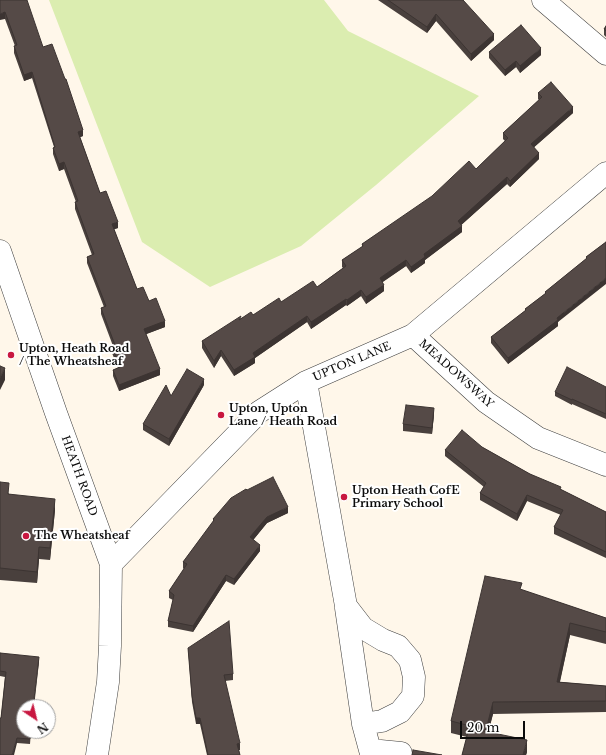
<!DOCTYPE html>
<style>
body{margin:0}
#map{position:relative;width:606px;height:755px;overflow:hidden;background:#fff7ea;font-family:"Libre Baskerville",serif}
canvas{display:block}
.north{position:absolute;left:16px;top:699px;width:40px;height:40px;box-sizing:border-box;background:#fff;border:1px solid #9d9d9d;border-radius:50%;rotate:145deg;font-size:11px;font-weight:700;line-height:16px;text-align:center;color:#0b0b0b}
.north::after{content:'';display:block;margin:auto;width:14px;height:18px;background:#c81740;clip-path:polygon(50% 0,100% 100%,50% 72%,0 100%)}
.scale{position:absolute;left:460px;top:721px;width:65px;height:18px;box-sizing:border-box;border:2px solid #0b0b0b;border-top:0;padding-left:5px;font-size:12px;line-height:14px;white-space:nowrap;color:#0b0b0b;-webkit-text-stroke:3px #fff;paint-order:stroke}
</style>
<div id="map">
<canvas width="606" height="755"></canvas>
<div class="north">N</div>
<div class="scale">20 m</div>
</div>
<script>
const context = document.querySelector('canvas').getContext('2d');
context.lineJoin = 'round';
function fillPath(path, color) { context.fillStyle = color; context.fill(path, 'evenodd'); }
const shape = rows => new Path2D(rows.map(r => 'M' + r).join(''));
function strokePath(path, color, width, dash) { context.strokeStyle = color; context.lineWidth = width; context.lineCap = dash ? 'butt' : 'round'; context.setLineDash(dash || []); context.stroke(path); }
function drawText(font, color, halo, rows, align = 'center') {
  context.font = font + ' "Libre Baskerville",serif'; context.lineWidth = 4; context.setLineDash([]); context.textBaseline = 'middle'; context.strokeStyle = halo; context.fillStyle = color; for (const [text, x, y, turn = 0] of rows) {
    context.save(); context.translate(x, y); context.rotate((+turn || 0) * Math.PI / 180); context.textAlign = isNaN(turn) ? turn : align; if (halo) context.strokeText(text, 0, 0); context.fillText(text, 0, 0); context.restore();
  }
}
fillPath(shape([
 [49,0,324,0,348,31,479,96,376,185,301,246,210,287,142,242]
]), '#dbedb0');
const minor = shape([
 [543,0,606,54],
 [0,251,56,413,111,564,110,646,108,682,97,755],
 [413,335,486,402,538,438,606,465],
 [306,382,346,606,363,628,383,640,398,646,410,660,414,677,413,696,400,712,382,721,363,724],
 [111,564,259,412,306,382,413,335,606,173],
 [346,608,363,724,370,750,401,753]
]);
strokePath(minor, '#3e3e3e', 23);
strokePath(minor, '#fff', 22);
fillPath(shape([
 [0,0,43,47,83,136,80,137,100,193,118,228,114,229,137,289,149,301,165,327,146,334,160,375,119,391,113,376,113,370,118,368,112,353,112,346,113,346,101,314,101,308,104,307,87,263,87,257,92,255,75,209,75,202,76,202,64,169,59,171,53,154,53,148,54,147,32,78,24,81,14,53,14,46,15,46,5,19],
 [378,0,463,0,494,40,471,61,436,21,427,33],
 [606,26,606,37,604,35,604,29],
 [489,52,541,55,520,73,516,67,505,76,489,58],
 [538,93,573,113,534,147,539,159,510,187,507,184,461,225,462,232,425,260,425,263,411,273,406,266,382,282,384,291,366,304,361,296,347,306,346,305,311,329,307,322,255,358,255,363,234,376,221,356,214,368,202,348,202,341,241,318,253,315,281,302,317,287,343,268,342,267,342,260,362,247,362,244,476,169,505,141,503,139,503,133,539,100,538,99],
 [606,242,558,322,558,326,508,364,491,343,491,337,525,311,525,309,545,294,545,292,586,259,586,257],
 [204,385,169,446,143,430,143,424],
 [606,387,606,419,572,404,572,405,555,396,555,392],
 [434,414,432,434,403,431,403,424],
 [482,447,530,474,606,512,606,558,554,534,554,527,561,515,527,501,517,521,480,500,480,493,484,487,445,456,445,450],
 [0,482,9,494,55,510,50,560,39,559,37,583,0,580],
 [247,490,288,513,267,523,253,540,260,551,234,585,226,581,193,632,168,627,168,621,173,600,169,598,169,591,184,569,183,568,183,562,213,522,213,519],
 [522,590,606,618,606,644,570,635,560,682,606,686,606,712,493,714,488,732,527,752,526,755,462,755,467,737,451,733,451,721],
 [188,648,233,674,233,680,225,681,240,750,239,750,240,755,207,755,200,724,196,724,192,702],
 [0,653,39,662,24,731,31,731,30,744,17,743,1,718,5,677,0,676]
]), '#49403d');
fillPath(shape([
 [5,12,5,19,0,20,0,14],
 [436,14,436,21,427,33,427,27],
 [494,34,494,40,471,61,471,54],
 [541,48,541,55,520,73,520,66],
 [516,61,516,67,505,76,505,70],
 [32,72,32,78,24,81,24,75],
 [573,107,573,113,531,150,531,144],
 [83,130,83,136,78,138,78,132],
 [539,153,539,159,510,187,510,181],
 [64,162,64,169,59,171,59,164],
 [507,177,507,184,458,228,458,221],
 [118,222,118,228,112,230,112,224],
 [462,226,462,232,425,260,425,263,411,273,411,267,424,254],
 [406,260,406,266,380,284,380,278],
 [606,278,606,284,558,322,558,326,508,364,508,358],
 [384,285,384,291,366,304,366,297],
 [361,290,361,296,347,306,347,300],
 [346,299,346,305,311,329,311,322],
 [307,316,307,322,255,358,255,363,234,376,234,370,253,353],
 [165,321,165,327,144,335,144,329],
 [221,350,221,356,214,368,214,361],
 [5,368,5,380,0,390,0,378],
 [160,369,160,375,119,391,119,385],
 [204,379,204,385,169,446,169,439],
 [434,408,434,414,432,434,432,428],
 [527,495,527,501,517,521,517,514],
 [55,499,55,510,50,560,50,548],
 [288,507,288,513,267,523,250,544,250,537,267,517],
 [260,545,260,551,234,585,234,579],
 [39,547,39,559,37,583,37,572],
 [226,575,226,581,193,632,193,626],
 [570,623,570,635,557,694,557,682],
 [39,657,39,662,34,707,33,707],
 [493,702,493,714,486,742,486,730],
 [196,718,200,718,200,724,196,724],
 [17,738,17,743,14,755,12,755],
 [527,740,527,752,526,755,523,755],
 [240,743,240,750,237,750,237,744]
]), '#3c3432');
const building = shape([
 [0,0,27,0,43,47,52,44,65,79,66,79,83,130,78,132,100,193,106,191,118,222,112,224,137,289,143,287,149,301,156,298,165,321,144,329,160,369,119,385,113,370,120,367,112,346,115,345,101,308,106,306,87,257,94,254,75,202,78,201,64,162,59,164,53,148,55,147,32,72,24,75,14,46,17,45,5,12,0,14,0,0],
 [388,0,463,0,494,34,471,54,436,14,427,27,388,0],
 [521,25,541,48,520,66,516,61,505,70,489,52,521,25],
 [606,26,606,31,604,29,606,26],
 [551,82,573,107,531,144,539,153,510,181,507,177,458,221,462,226,424,254,425,257,411,267,406,260,380,278,384,285,366,297,361,290,347,300,346,299,311,322,307,316,253,353,255,357,234,370,221,350,214,361,202,341,241,316,239,320,251,312,253,315,279,298,281,302,313,281,317,287,346,266,342,260,363,246,362,244,432,196,469,161,476,169,508,138,503,133,542,97,538,93,551,82],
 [606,242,606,278,557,318,558,320,508,358,491,337,526,310,525,309,546,293,545,292,587,258,586,257,606,242],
 [0,366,5,368,0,378,0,366],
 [567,367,606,387,606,414,572,399,572,400,555,392,567,367],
 [187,369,204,379,169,439,143,424,166,385,171,396,187,369],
 [406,405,434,408,432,428,403,424,406,405],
 [462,430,482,447,530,474,561,487,560,489,606,512,606,552,554,527,563,510,527,495,517,514,480,493,486,483,445,450,462,430],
 [273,477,288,507,267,517,250,537,260,545,234,579,226,575,193,626,168,621,174,595,169,591,187,564,183,562,214,520,213,519,231,498,246,489,247,490,273,477],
 [0,482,9,483,8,494,55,499,50,548,39,547,37,572,0,568,0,482],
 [485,576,522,583,520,589,606,618,606,632,570,623,557,682,606,686,606,701,493,702,486,730,451,721,485,576],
 [229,621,233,674,224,675,240,743,237,744,240,755,208,755,200,718,196,718,192,696,188,648,229,621],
 [0,653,39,657,33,707,24,707,24,731,31,731,30,739,17,738,12,755,0,755,0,718,1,718,6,672,0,671,0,653],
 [469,728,527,740,523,755,462,755,469,728],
 [413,750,442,755,412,755,413,750]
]);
fillPath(building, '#554a47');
strokePath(building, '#3c3432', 1);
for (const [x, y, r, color] of [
 [11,355,4,"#c81740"],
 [221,415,4,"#c81740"],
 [344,497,4,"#c81740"],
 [26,536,4,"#c81740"]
]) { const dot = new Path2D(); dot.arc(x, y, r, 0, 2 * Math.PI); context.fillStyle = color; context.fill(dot); strokePath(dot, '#fff', 1.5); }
drawText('bold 11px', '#0b0b0b', '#fff', [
 ["Upton, Heath Road",19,349],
 ["/ The Wheatsheaf",19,362],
 ["Upton, Upton",229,409],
 ["Lane / Heath Road",229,422],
 ["Upton Heath CofE",352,491],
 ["Primary School",352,504],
 ["The Wheatsheaf",34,536]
], 'left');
drawText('11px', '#0b0b0b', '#fff', [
 ["UPTON LANE",352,362,-23],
 ["MEADOWSWAY",456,374,42],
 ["HEATH ROAD",79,476,70]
]);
</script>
